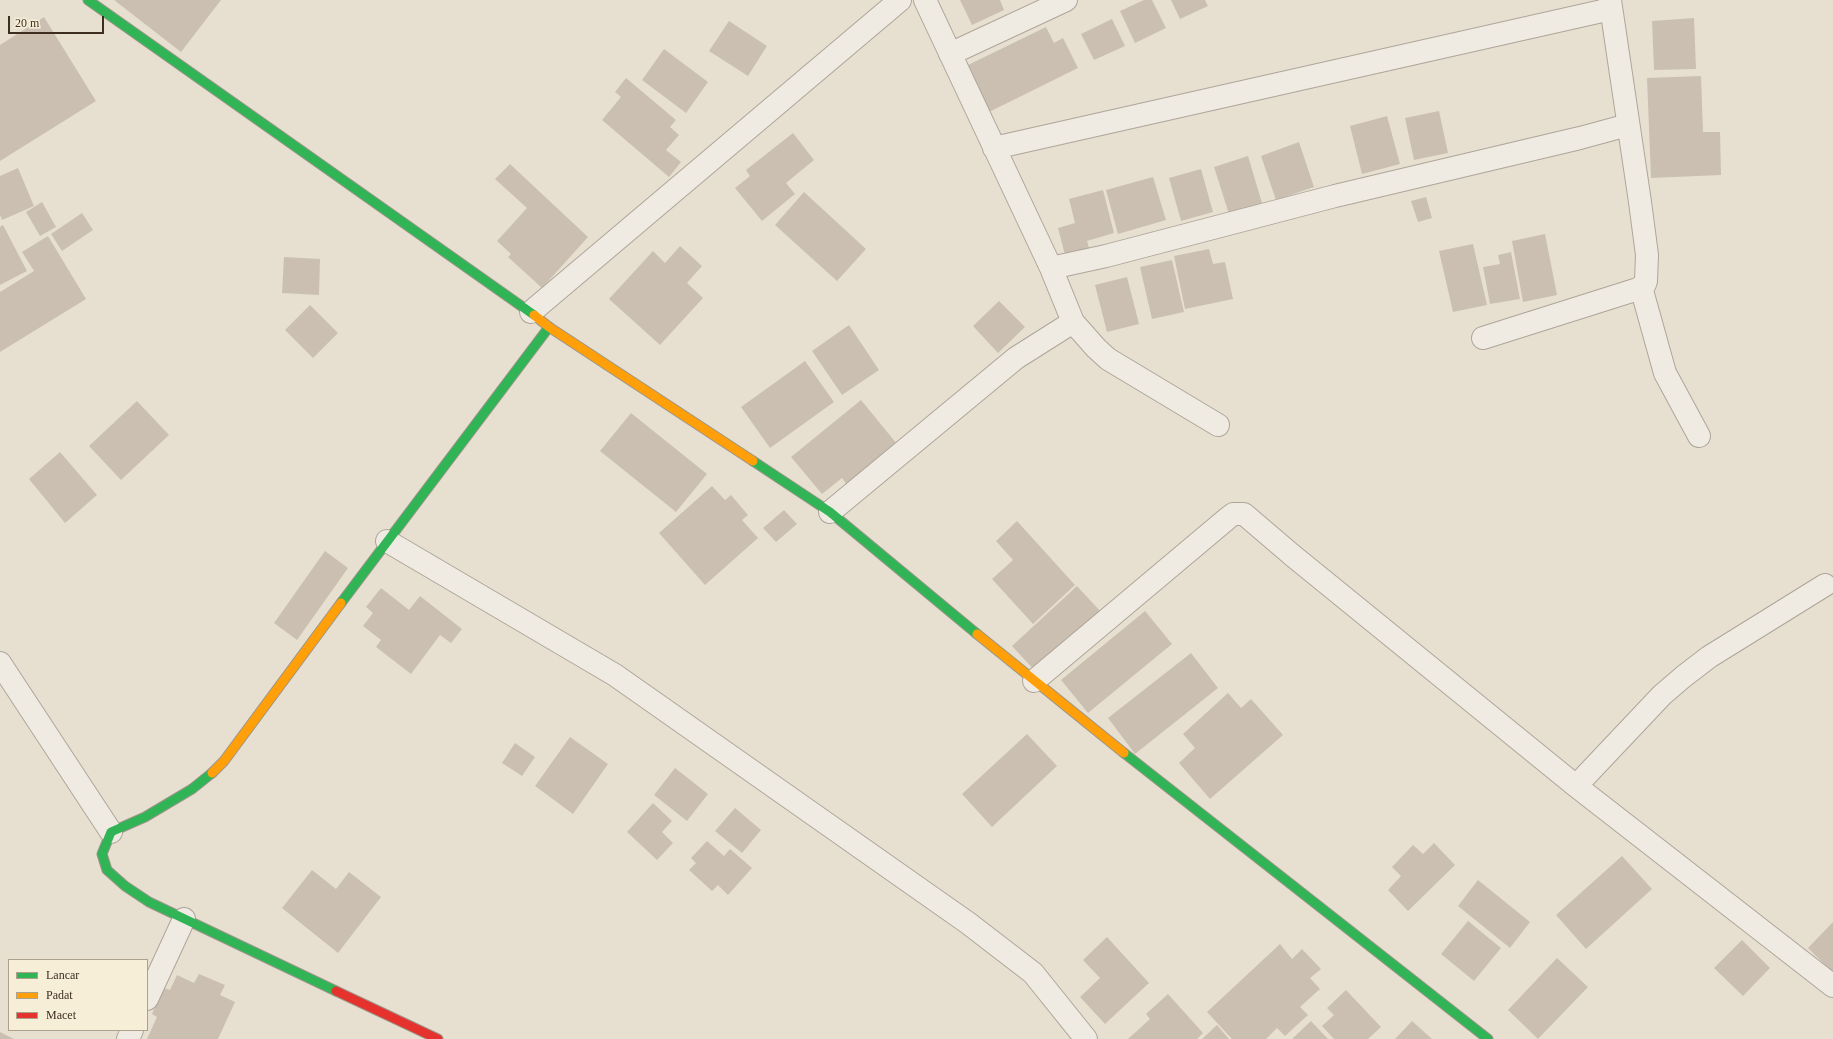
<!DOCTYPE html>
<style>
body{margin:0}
#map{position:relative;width:1833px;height:1039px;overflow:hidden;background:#e7e0d1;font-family:"Times New Roman",serif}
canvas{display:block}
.legend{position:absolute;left:8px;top:959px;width:140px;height:72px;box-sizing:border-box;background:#f7eed8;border:1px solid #ada18e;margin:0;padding:5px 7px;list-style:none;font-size:12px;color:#3d2e20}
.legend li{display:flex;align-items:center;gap:8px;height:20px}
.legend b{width:20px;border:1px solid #ada18e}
.scale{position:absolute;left:8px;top:16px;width:96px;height:18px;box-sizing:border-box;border:2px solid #3d2e20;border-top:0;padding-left:5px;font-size:12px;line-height:14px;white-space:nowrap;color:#3d2e20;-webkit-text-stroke:3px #f7eed8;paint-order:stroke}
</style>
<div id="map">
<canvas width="1833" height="1039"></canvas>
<ul class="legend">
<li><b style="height:5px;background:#30b455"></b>Lancar</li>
<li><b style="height:5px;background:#ff9f0a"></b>Padat</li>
<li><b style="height:5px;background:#e5322d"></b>Macet</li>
</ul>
<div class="scale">20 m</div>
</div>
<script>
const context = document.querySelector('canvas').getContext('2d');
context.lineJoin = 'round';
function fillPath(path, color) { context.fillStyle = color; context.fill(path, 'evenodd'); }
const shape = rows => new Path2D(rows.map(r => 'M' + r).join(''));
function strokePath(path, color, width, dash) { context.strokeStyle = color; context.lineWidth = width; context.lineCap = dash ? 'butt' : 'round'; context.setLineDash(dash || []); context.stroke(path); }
fillPath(shape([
 [114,0,221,0,181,52],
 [960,0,1000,0,1004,10,972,25],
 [1144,0,1152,0,1166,28,1135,43,1120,11],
 [1171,0,1205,0,1208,6,1180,19],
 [44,17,96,101,0,161,0,45],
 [1694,18,1696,69,1654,70,1652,21],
 [1112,19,1125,46,1094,60,1081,34],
 [729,21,767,46,748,76,709,51],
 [1046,27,1054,43,1063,38,1078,68,989,112,966,66],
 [664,49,708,82,686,113,642,80],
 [1701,76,1703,132,1720,132,1721,175,1651,178,1647,78],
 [626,78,676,120,670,127,679,135,666,150,681,162,669,177,602,120,621,97,615,92],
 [1439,111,1448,153,1414,160,1405,118],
 [1387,116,1400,164,1362,174,1350,126],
 [793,133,814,160,786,183,795,194,762,221,735,188,750,176,746,170],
 [1299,142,1314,187,1276,200,1261,156],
 [1248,156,1262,203,1229,214,1214,167],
 [510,164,588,237,542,288,508,257,511,254,497,241,527,208,495,179],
 [18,168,34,206,2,220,0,215,0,176],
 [1201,169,1213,212,1181,221,1169,178],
 [1153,177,1166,220,1118,234,1106,190],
 [1103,190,1114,233,1087,241,1089,248,1065,255,1058,228,1075,223,1069,199],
 [804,192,866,249,837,281,775,225],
 [1426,197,1432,218,1418,222,1411,201],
 [42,202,56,227,40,236,26,212],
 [82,213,93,230,62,251,51,234],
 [3,225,27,271,0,285,0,227],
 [1545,234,1557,295,1523,302,1512,241],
 [48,236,86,299,0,352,0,292,34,271,22,252],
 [1473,244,1487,305,1453,312,1439,251],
 [680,246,702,266,687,283,703,298,660,345,609,299,653,251,665,263],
 [1209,249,1213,264,1225,262,1233,299,1185,309,1174,256],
 [1511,252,1520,299,1490,304,1483,267,1500,264,1498,255],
 [284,257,320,259,319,295,282,293],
 [1172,260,1184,312,1152,319,1140,267],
 [1127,277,1139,324,1107,332,1095,285],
 [999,301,1025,327,998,353,973,326],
 [310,305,338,333,313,358,285,330],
 [849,325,879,370,842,395,812,351],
 [805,361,834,402,770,448,741,407],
 [861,400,897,444,847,485,842,478,822,494,791,457],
 [137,401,169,435,121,480,89,446],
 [631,413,707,474,676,512,600,451],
 [60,452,97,495,65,523,29,479],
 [712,486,725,500,731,495,748,515,742,520,758,538,705,585,659,533],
 [784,510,797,524,776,542,763,528],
 [1017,521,1075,585,1033,624,992,579,1013,560,996,541],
 [325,551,348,568,297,640,274,623],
 [1077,586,1101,612,1037,673,1012,646],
 [381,588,409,610,420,596,462,629,451,643,440,635,411,674,376,647,381,640,363,626,373,613,366,607],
 [1145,611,1172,644,1088,713,1061,680],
 [1191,653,1218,688,1135,754,1108,718],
 [1228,693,1241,708,1251,699,1283,735,1210,799,1179,763,1195,748,1183,734],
 [1027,734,1057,766,992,827,962,794],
 [570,737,608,764,573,814,535,786],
 [515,743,535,757,522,776,502,763],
 [675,768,708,794,687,821,654,795],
 [653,803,672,821,662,832,673,843,657,860,627,832],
 [735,808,761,830,742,853,715,831],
 [707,841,724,856,730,849,752,868,728,895,718,885,712,891,689,870,696,863,691,858],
 [1434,843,1455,865,1408,911,1388,890,1401,876,1392,867,1413,845,1423,854],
 [1622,856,1652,889,1586,949,1556,915],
 [312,870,336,889,349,872,381,897,338,953,282,908],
 [1478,880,1530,922,1510,948,1458,906],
 [1468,921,1501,948,1474,981,1441,954],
 [1833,922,1833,973,1808,948],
 [1107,937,1149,983,1105,1024,1080,997,1100,978,1083,960],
 [1742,940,1770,968,1743,996,1714,968],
 [1280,944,1292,959,1302,949,1321,969,1310,978,1320,989,1300,1007,1308,1015,1285,1036,1277,1028,1266,1039,1232,1039,1207,1012],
 [1557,958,1588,987,1538,1039,1508,1010],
 [199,974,225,985,220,995,235,1002,218,1039,147,1039,157,1017,152,1014,164,988,170,990,177,975,194,983],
 [1346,990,1381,1027,1368,1039,1334,1039,1322,1026,1334,1015,1327,1008],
 [1168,994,1203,1033,1197,1039,1128,1039,1150,1019,1146,1014],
 [1311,1021,1328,1039,1292,1039],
 [1412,1021,1432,1039,1395,1039],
 [1217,1025,1229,1039,1202,1039],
 [0,1032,14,1039,0,1039]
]), '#cbbfb2');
const street = shape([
 [925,0,1051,268,1073,322],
 [950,54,1066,0],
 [994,148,1611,9],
 [1051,268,1106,256,1335,196,1580,138,1628,125],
 [1641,287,1665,373,1699,436],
 [531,312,900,0],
 [1483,338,1638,289,1645,284,1646,281,1647,255,1640,202,1610,0],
 [830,512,1016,358,1073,322,1096,348,1108,359,1218,425],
 [387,541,615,675,968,923,1033,973,1086,1039],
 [0,663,111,832],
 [1034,681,1228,518,1233,514,1244,514,1292,555,1576,786,1833,986],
 [1576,786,1662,695,1683,677,1709,657,1825,585],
 [147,999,184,919],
 [128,1039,132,1030]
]);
const fast = shape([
 [88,0,534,315],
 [753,461,830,512,977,634],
 [341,603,549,327],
 [1124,753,1488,1039],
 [212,773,192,789,145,817,111,832,102,854,107,870,125,886,149,902,336,991]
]);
const slow = shape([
 [534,315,549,327,753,461],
 [977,634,1124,753],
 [212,773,224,761,341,603]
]);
const jam = shape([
 [336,991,438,1039]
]);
strokePath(street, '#ada599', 24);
strokePath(fast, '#9c958a', 11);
strokePath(slow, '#9c958a', 11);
strokePath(jam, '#9c958a', 11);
strokePath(street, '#efebe3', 22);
strokePath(fast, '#30b455', 9);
strokePath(slow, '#ff9f0a', 9);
strokePath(jam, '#e5322d', 9);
</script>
